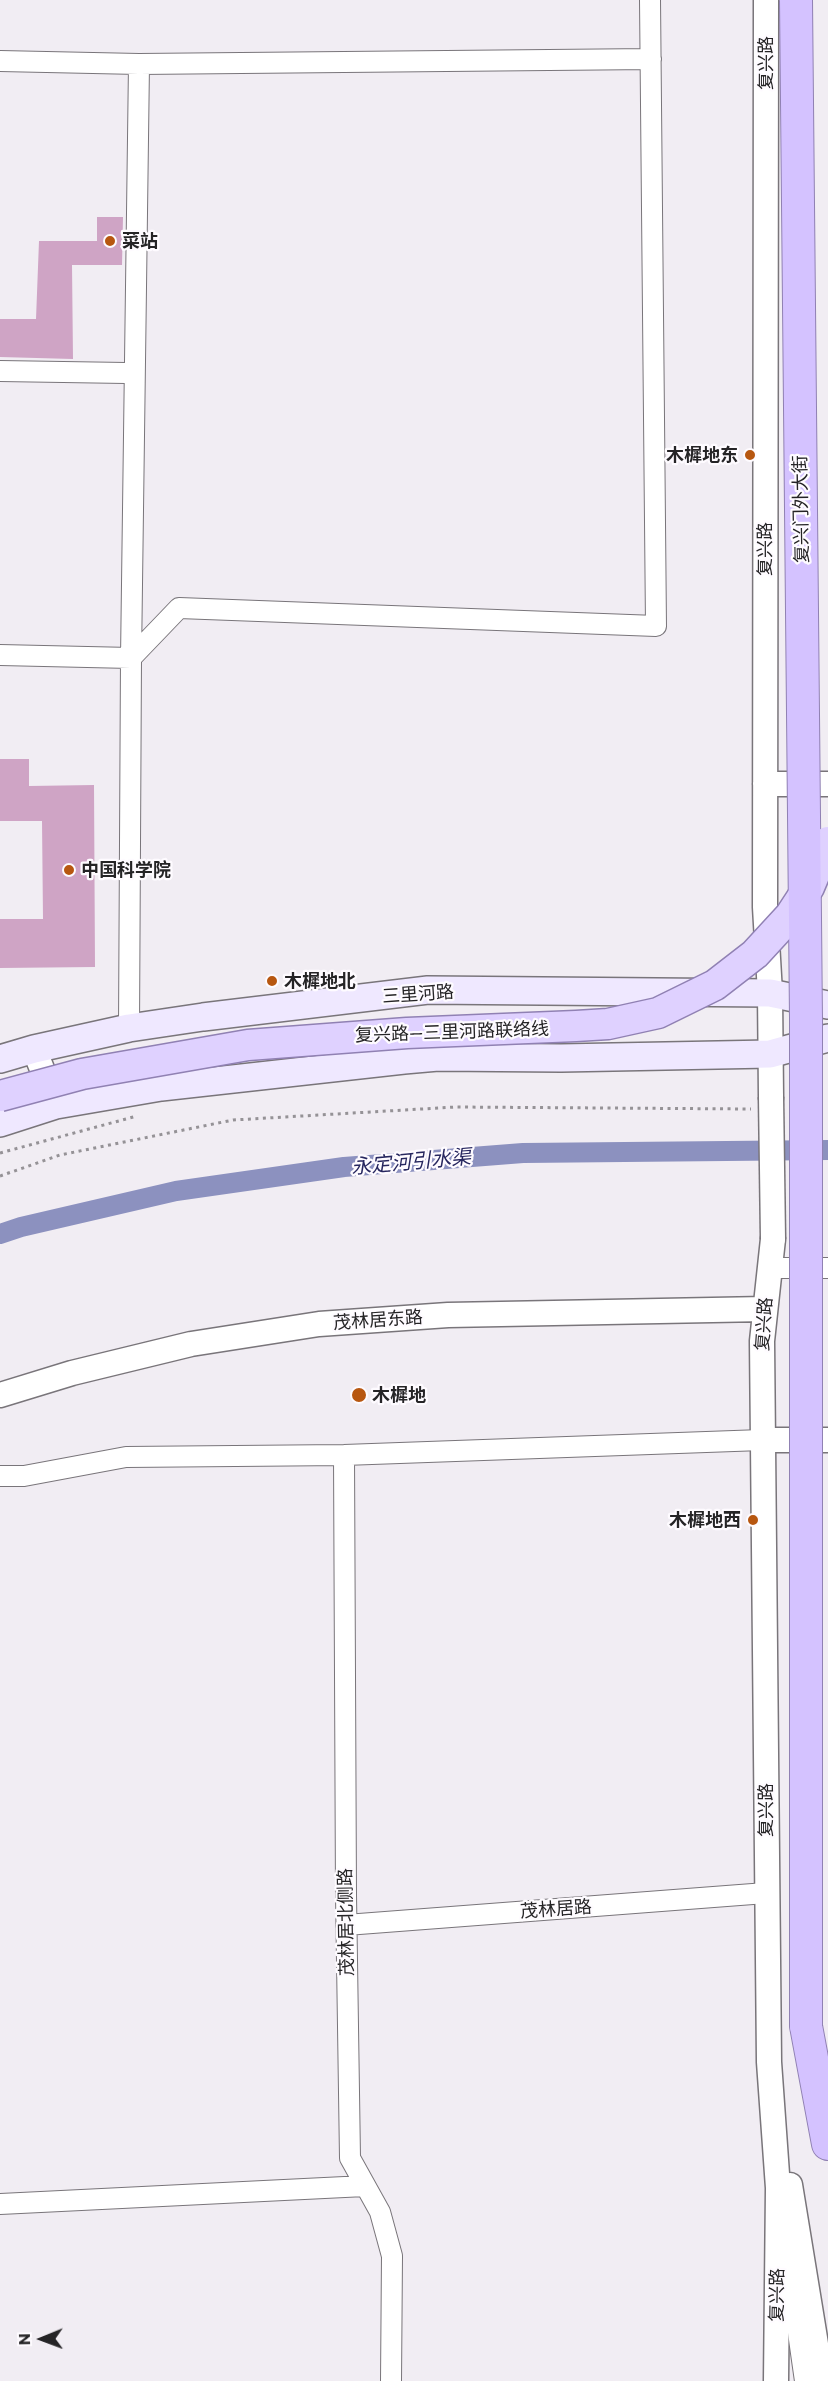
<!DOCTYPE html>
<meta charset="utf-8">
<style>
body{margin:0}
#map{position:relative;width:828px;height:2381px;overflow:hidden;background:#f1edf3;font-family:Commissioner,sans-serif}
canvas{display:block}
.north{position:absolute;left:12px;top:2309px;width:60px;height:60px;-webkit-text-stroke:4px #fefbff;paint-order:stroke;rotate:269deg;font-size:16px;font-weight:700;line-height:24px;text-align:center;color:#252426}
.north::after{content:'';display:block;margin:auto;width:21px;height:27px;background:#252426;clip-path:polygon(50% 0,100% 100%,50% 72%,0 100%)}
</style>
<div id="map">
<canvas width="828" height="2381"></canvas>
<div class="north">N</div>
</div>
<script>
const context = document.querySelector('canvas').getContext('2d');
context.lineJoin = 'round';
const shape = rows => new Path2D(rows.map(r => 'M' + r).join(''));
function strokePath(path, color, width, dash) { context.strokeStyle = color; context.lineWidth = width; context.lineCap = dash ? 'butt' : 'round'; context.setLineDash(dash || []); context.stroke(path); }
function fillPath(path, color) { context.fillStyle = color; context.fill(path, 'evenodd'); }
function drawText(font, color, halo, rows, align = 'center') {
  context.font = font + ' Commissioner,"Noto Sans SC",sans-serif'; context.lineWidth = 4.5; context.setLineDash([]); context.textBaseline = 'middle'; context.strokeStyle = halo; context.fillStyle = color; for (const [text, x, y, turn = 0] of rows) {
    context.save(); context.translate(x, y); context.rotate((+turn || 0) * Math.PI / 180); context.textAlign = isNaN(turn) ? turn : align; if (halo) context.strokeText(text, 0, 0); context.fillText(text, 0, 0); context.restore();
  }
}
strokePath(shape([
 [0,1234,21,1227,176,1191,344,1167,523,1153,828,1150]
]), '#8c91bf', 20);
fillPath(shape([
 [97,217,123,217,122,265,72,265,73,359,0,357,0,319,36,319,39,241,97,241],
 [0,759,29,759,29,786,94,785,95,967,0,968,0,919,43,919,42,821,0,821]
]), '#cfa4c5');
const minor = shape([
 [0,61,139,64,131,658,129,1028],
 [139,64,651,59],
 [0,371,126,373],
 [0,655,131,658,179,608,656,626,650,0],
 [769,1268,828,1268],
 [344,1455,346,1895,350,2158,380,2212,392,2256,391,2381],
 [0,1476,24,1476,126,1457,344,1455,762,1440],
 [346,1925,766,1893],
 [0,2204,365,2186],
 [785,2241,805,2381]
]);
const tertiary = shape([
 [766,0,765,907,770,993,771,1097],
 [765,784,828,784],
 [34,1049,54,1099],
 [773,1239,762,1341,769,2062,778,2188,776,2381],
 [0,1395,72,1373,191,1344,319,1324,448,1315,765,1309],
 [762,1440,828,1440],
 [790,2185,822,2381]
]);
const secondary = shape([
 [0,1059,34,1049,129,1028,203,1017,428,990,770,993,828,1005],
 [0,1123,56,1105,161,1087,404,1060,438,1057,561,1058,770,1054,828,1038]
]);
const trunk = shape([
 [806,2026,828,2144]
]);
strokePath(minor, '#79757a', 22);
strokePath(tertiary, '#79757a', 27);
strokePath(secondary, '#79757a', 30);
strokePath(trunk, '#9081b3', 34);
strokePath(shape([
 [0,1153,137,1116],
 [0,1176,60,1155,233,1120,456,1107,751,1109]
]), '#959296', 3, [3, 4.5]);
strokePath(minor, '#fff', 20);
strokePath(tertiary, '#fff', 24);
strokePath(secondary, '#efe8ff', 27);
strokePath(trunk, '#d4c2ff', 32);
const tertiaryBridge = shape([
 [771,1097,773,1239]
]);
const primaryBridge = shape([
 [0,1096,82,1074,248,1045,407,1033,576,1026,608,1024,658,1013,715,985,755,954,790,916,809,887,828,842]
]);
const trunkBridge = shape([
 [796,0,806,1018,806,2026]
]);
strokePath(tertiaryBridge, '#79757a', 27, []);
strokePath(primaryBridge, '#9081b3', 33, []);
strokePath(trunkBridge, '#9081b3', 34, []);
strokePath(tertiaryBridge, '#fff', 24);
strokePath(primaryBridge, '#dfd1ff', 30);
strokePath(trunkBridge, '#d4c2ff', 32);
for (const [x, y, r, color] of [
 [110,241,6,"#b75710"],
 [750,455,6,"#b75710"],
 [69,870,6,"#b75710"],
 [272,981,6,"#b75710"],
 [359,1395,8,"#b75710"],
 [753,1520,6,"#b75710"]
]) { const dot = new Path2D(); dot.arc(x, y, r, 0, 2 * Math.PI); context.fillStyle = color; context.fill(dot); strokePath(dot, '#fefbff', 2); }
drawText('18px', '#252426', '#fefbff', [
 ["复兴路",766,63,-90],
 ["复兴门外大街",801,509,-91],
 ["复兴路",765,549,-90],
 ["三里河路",418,994,-4],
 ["复兴路—三里河路联络线",452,1032,-2],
 ["茂林居东路",378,1320,-4],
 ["复兴路",764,1324,-86],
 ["复兴路",766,1810,-90],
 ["茂林居路",556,1909,-4],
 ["茂林居北侧路",346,1922,-91],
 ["复兴路",777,2295,-89]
]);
drawText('bold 18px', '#252426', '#fefbff', [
 ["菜站",122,241],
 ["木樨地东",738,455,"right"],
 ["中国科学院",81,870],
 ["木樨地北",284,981],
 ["木樨地",372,1395],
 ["木樨地西",741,1520,"right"]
], 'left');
drawText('italic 20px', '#27275f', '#fefbff', [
 ["永定河引水渠",411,1162,-5]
]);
</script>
